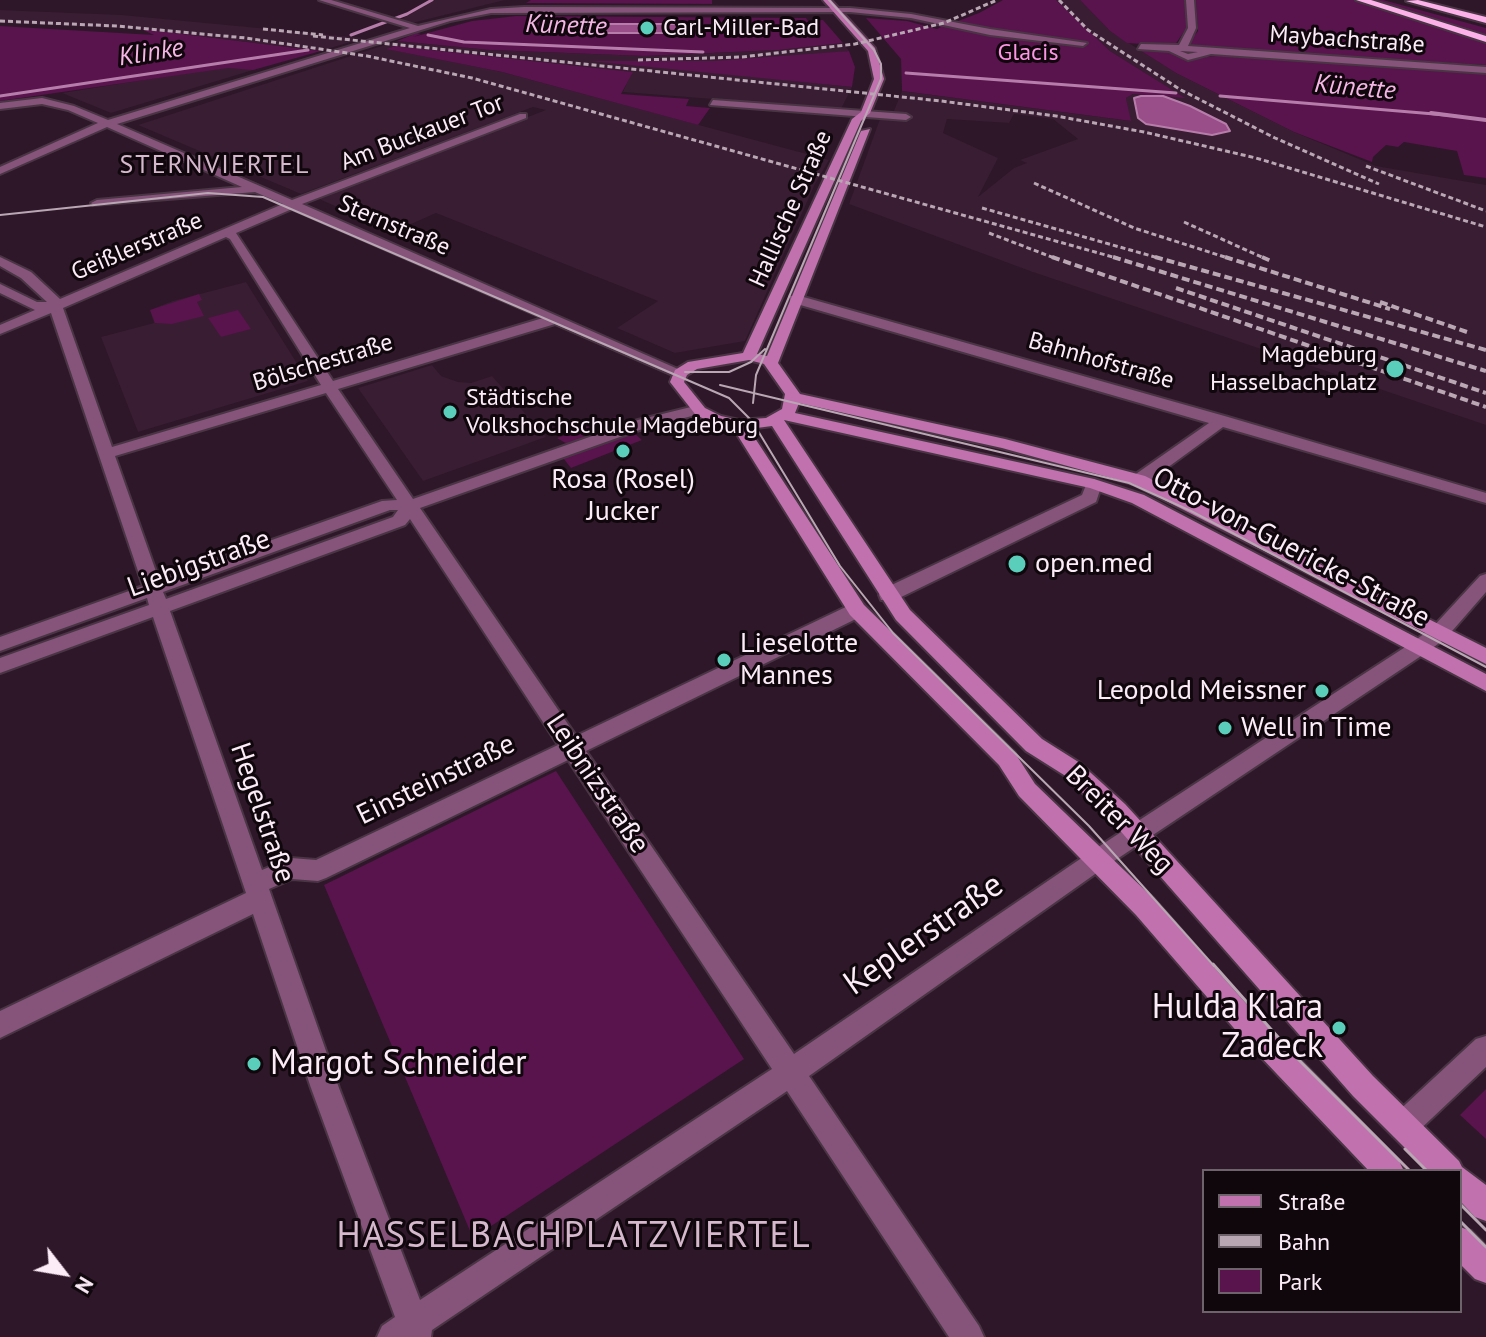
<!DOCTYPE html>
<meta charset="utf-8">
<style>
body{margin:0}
#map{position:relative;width:1486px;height:1337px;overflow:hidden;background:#2d1728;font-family:"PT Sans",sans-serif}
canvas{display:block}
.legend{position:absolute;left:1202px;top:1169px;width:260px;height:144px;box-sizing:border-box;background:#10070d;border:2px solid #6e636b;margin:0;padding:10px 14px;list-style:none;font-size:24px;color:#fcecf7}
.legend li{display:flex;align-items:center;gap:16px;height:40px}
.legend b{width:40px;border:2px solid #6e636b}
.north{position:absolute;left:24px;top:1233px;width:80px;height:80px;-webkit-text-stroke:6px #10070d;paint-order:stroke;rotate:121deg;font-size:22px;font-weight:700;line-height:32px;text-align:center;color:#fcecf7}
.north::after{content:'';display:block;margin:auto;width:28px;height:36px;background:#fcecf7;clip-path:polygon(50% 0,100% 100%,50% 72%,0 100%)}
</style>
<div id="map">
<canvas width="1486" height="1337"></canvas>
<ul class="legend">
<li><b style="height:10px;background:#c071ae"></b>Straße</li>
<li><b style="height:10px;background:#b9a7b4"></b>Bahn</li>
<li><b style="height:22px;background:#59134d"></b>Park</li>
</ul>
<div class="north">N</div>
</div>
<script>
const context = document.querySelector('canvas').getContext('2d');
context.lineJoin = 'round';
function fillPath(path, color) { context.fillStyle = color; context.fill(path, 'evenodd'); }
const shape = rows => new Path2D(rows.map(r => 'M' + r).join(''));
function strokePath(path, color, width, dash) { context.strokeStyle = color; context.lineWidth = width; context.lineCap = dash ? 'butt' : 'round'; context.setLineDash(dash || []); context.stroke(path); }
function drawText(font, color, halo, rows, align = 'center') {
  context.font = font + ' "PT Sans",sans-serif'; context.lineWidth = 6; context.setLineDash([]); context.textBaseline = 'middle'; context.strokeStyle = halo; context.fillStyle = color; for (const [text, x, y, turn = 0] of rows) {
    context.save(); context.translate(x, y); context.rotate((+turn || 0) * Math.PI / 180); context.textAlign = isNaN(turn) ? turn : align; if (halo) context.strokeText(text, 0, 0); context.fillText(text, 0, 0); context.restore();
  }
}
fillPath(shape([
 [435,0,505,0,412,23,400,20],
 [1056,0,1080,0,1110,31,1176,73,1294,132,1376,166,1486,185,1486,425,1030,271,849,204,880,119,893,113,902,91,1130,121,1126,98,1133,94,1182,97,1110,51],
 [1014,114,1053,119,1078,139,1020,160,1027,163,1014,168,978,197,998,158,943,133,947,119,1009,123],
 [0,10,122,15,363,38,321,51,141,29,0,23],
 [397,41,490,50,644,56,779,50,843,43,849,51,702,71,852,87,841,109,623,92,632,72,395,46,388,49,502,72,829,160,815,184,745,341,675,353,617,328,658,301,436,213,393,232,317,198,546,110,533,107,301,194,138,125],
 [283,61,111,113,62,93,219,68],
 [246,282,308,381,138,432,101,337,154,323,150,310,173,301],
 [432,365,441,376,458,382,471,383,492,376,546,437,423,481,358,388]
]), '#391d32');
fillPath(shape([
 [531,0,712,0,712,4,526,3],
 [1003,0,1056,0,1110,51,1185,98,1133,94,1126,98,1131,121,902,91,901,59,866,18,907,21,937,29,941,27,898,18,945,26,979,13],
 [1080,0,1186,0,1186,29,1174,46,1127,43,1110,31],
 [1196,0,1355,0,1486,41,1486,65,1192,47,1189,42,1198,31],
 [1368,0,1383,0,1486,28,1486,37],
 [516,16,806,18,808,21,823,20,843,43,779,50,644,56,490,50,397,41,417,33,421,34,413,37,472,21],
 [0,26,154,35,141,29,321,51,253,70,228,68,0,101],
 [395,46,633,72,621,94,689,99,686,106,710,108,698,125,502,72,386,49],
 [1138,49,1164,50,1184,59,1228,55,1474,71,1486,75,1486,178,1464,175,1457,151,1404,142,1398,147,1386,145,1373,157,1372,162,1294,132,1176,73],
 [849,51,855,67,852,87,589,61,713,61],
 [199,294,202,300,197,302,204,316,172,324,155,323,150,310],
 [238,310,251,329,221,337,208,318],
 [618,416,624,422,622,425,569,445,557,438],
 [634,433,642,440,571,468,563,458],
 [556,771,744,1059,473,1238,324,885],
 [1486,1089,1486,1139,1460,1115]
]), '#59134d');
const water = shape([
 [582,24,688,24,687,33,579,33,582,24],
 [1141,96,1163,96,1190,106,1226,124,1230,131,1212,135,1146,124,1138,118,1134,98,1141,96]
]);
fillPath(water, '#994d89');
strokePath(water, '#b77daa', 2);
strokePath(shape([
 [351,35,407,14,432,0],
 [428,35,464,42,703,52],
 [906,73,1176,93],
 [0,96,308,50],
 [1220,96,1446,115]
]), '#b77daa', 3);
strokePath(shape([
 [1431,113,1486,120]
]), '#b77daa', 4);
const street = shape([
 [319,0,331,0,418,26,491,9,524,7,850,8,911,14,990,29,1087,43,1083,46,990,35,911,18,850,12,491,13,450,21,117,124,292,200,520,114,526,114,526,118,302,204,687,373,680,377,675,376,555,324,338,389,413,499,638,420,699,405,707,410,704,413,648,427,420,508,576,736,850,605,864,605,866,610,864,615,586,751,794,1054,1089,853,1413,642,1432,628,1480,576,1486,574,1486,592,1446,638,1427,652,1105,867,809,1076,979,1326,984,1337,949,1337,787,1091,432,1330,431,1337,377,1337,382,1326,395,1317,311,1088,253,914,0,1038,0,1011,246,893,153,617,0,673,0,658,149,605,147,598,0,651,0,637,143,586,51,313,0,334,0,325,35,310,0,293,0,284,37,302,47,302,21,278,0,266,0,257,31,272,60,299,283,204,255,192,93,205,91,203,97,200,242,187,107,127,0,174,0,167,98,123,68,110,42,104,0,109,0,103,42,98,74,106,108,120,410,28,319,0],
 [292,209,543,318,333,381,236,233,292,209],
 [226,237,230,239,321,385,112,447,63,308,226,237],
 [326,393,397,500,382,501,159,580,115,456,326,393],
 [390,510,398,510,393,517,166,599,163,592,390,510],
 [410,519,558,745,316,860,291,858,262,870,170,611,405,525,410,519],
 [568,760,772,1069,420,1300,339,1088,269,889,292,879,318,881,326,878,568,760],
 [1186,0,1194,0,1196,28,1188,46,1486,67,1486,73,1211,54,1188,60,1169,51,1138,49,1141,44,1179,45,1188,28,1186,0],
 [1180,51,1181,51,1198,52,1188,54,1180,51],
 [713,100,906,114,911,117,906,120,710,105,713,100],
 [790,296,800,296,1228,417,1486,493,1486,503,1223,427,1145,484,1133,484,1131,480,1133,476,1209,423,790,302,790,296],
 [1094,479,1102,484,1096,502,895,600,881,600,879,595,881,590,1082,495,1088,480,1094,479],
 [1486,1036,1486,1067,1413,1136,1403,1140,1393,1136,1389,1126,1393,1116,1476,1039,1486,1036]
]);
const secondary = shape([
 [823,0,831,0,875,48,884,79,870,113,861,121,757,354,767,356,861,131,870,129,778,363,800,394,1005,439,1145,476,1486,648,1486,664,1133,484,1002,448,799,403,795,413,1094,479,1144,495,1486,674,1486,691,1132,503,1090,488,784,420,910,610,1042,739,1080,763,1125,804,1373,1076,1459,1161,1462,1167,1486,1185,1486,1221,1475,1217,1460,1201,1460,1171,1428,1171,1353,1096,1109,818,1064,775,1026,751,896,620,772,426,749,429,864,605,1015,753,1035,784,1154,899,1257,1016,1399,1161,1404,1171,1369,1171,1239,1034,1136,915,1019,796,999,765,850,615,733,428,711,423,695,414,670,382,675,370,688,362,743,353,852,119,861,112,874,79,868,51,823,0],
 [749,360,764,364,785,394,782,409,766,418,739,420,721,416,705,408,684,382,687,375,697,369,749,360],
 [1460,1227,1471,1231,1486,1246,1486,1283,1475,1279,1460,1264,1460,1227]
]);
const highway = shape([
 [1356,0,1371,0,1486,36,1486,42,1356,0],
 [1418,0,1486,17,1486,23,1406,1,1418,0]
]);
strokePath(street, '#4a3545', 4);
strokePath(secondary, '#4a3545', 4);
strokePath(highway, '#4a3545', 4);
fillPath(street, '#86547a');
fillPath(secondary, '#c071ae');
fillPath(highway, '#fcb1e9');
strokePath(shape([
 [0,215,208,193,263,197,729,398,752,421,840,566,893,633,1089,826,1214,966],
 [685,372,729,372,751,362,765,349],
 [720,385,1129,483,1191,511,1486,667],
 [753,403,756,375,881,79,881,64,874,50,829,0]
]), '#b9a7b4', 2);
strokePath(shape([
 [1213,964,1293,1054,1410,1171],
 [1405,1149,1427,1171],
 [1460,1204,1486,1230],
 [1460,1221,1486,1247]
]), '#b9a7b4', 3);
strokePath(shape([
 [1059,0,1088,30,1181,90,1275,138,1379,184],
 [0,21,117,26,246,38,367,56,472,78,1120,259],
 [263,29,323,35],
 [313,36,941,101,1056,116,1144,132,1256,158,1486,227],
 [638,60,742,57,855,44,944,23,997,0],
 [1366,166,1486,211],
 [1034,183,1134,228,1231,259],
 [982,208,1162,259],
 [1184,222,1266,259],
 [989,233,1057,259]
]), '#b9a7b4', 3, [5, 3]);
strokePath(shape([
 [1052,257,1486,407],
 [1113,257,1486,371],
 [1155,257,1486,350],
 [1225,257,1390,309],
 [1262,257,1271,261],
 [1176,288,1486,393],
 [1380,302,1467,332]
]), '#b9a7b4', 4, [8, 4]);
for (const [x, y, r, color] of [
 [647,28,8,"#5bcebb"],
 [1395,369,10,"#5bcebb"],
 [450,412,8,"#5bcebb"],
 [623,451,8,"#5bcebb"],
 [1017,564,10,"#5bcebb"],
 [724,660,8,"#5bcebb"],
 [1322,691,8,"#5bcebb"],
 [1225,728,8,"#5bcebb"],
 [1339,1028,8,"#5bcebb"],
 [254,1064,8,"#5bcebb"]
]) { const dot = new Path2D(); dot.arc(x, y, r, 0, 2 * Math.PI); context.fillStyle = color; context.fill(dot); strokePath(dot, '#10070d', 3); }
drawText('24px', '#fcecf7', '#10070d', [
 ["Carl-Miller-Bad",663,28],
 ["Magdeburg",1377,355,"right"],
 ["Hasselbachplatz",1377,383,"right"],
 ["Städtische",466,398],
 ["Volkshochschule Magdeburg",466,426]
], 'left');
drawText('24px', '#fcecf7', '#10070d', [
 ["Maybachstraße",1347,40,4],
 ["Am Buckauer Tor",422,133,-21],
 ["Hallische Straße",791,209,-66],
 ["Sternstraße",394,226,23],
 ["Geißlerstraße",137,247,-23],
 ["Bahnhofstraße",1101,361,16],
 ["Bölschestraße",323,363,-17]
]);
drawText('24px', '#fc95e4', '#10070d', [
 ["Glacis",1028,53]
]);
drawText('italic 26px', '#f5b6e5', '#10070d', [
 ["Künette",566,26,2],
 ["Klinke",151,53,-9],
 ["Künette",1355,88,5]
]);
context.letterSpacing = '2px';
drawText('26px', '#d6b8cd', '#10070d', [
 ["STERNVIERTEL",215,166]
]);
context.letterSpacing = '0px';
drawText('28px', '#fcecf7', '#10070d', [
 ["Rosa (Rosel)",623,480,"center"],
 ["Jucker",623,512,"center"],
 ["open.med",1035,564],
 ["Lieselotte",740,644],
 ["Mannes",740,676],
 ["Leopold Meissner",1306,691,"right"],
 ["Well in Time",1241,728]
], 'left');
drawText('28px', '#fcecf7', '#10070d', [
 ["Otto-von-Guericke-Straße",1291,548,28],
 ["Liebigstraße",199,564,-20],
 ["Einsteinstraße",436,780,-26],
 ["Leibnizstraße",597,784,56],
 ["Hegelstraße",262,813,71],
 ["Breiter Weg",1119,820,45]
]);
drawText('34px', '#fcecf7', '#10070d', [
 ["Keplerstraße",924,935,-35]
]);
drawText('34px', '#fcecf7', '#10070d', [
 ["Hulda Klara",1323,1008],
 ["Zadeck",1323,1047],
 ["Margot Schneider",270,1064,"left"]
], 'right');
context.letterSpacing = '2px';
drawText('36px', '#d6b8cd', '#10070d', [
 ["HASSELBACHPLATZVIERTEL",574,1237]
]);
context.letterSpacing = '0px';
</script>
